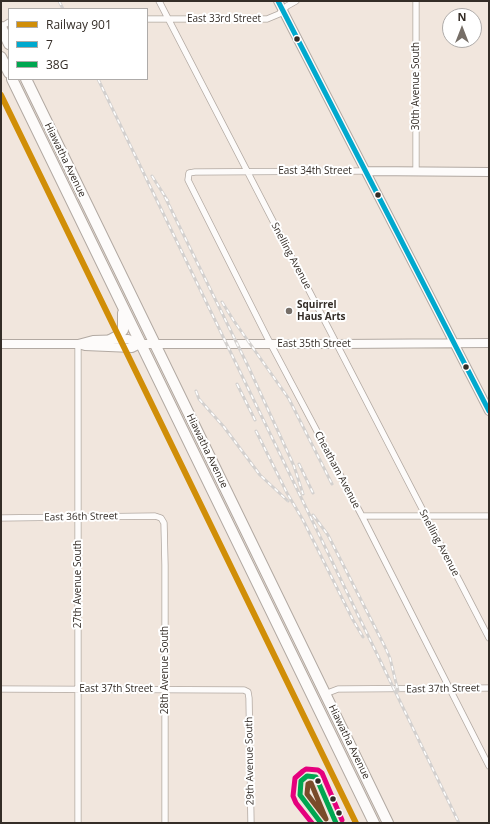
<!DOCTYPE html>
<style>
body{margin:0}
#map{position:relative;width:490px;height:824px;overflow:hidden;background:#f1e6dd;font-family:"Open Sans",sans-serif}
canvas{display:block}
.frame{position:absolute;inset:0;border:2px solid #342d27;pointer-events:none}
.legend{position:absolute;left:8px;top:8px;width:140px;height:72px;box-sizing:border-box;background:#fff;border:1px solid #aeaba9;margin:0;padding:5px 7px;list-style:none;font-size:12px;color:#342d27}
.legend li{display:flex;align-items:center;gap:8px;height:20px}
.legend b{width:20px;border:1px solid #aeaba9}
.north{position:absolute;left:442px;top:8px;width:40px;height:40px;box-sizing:border-box;background:#fff;border:1px solid #aeaba9;border-radius:50%;rotate:0deg;font-size:11px;font-weight:700;line-height:16px;text-align:center;color:#342d27}
.north::after{content:'';display:block;margin:auto;width:14px;height:18px;background:#766e67;clip-path:polygon(50% 0,100% 100%,50% 72%,0 100%)}
</style>
<div id="map">
<canvas width="490" height="824"></canvas>
<div class="frame"></div>
<ul class="legend">
<li><b style="height:5px;background:#d08e08"></b>Railway 901</li>
<li><b style="height:5px;background:#00a9ce"></b>7</li>
<li><b style="height:5px;background:#00a651"></b>38G</li>
</ul>
<div class="north">N</div>
</div>
<script>
const context = document.querySelector('canvas').getContext('2d');
context.lineJoin = 'round';
const shape = rows => new Path2D(rows.map(r => 'M' + r).join(''));
function strokePath(path, color, width, dash) { context.strokeStyle = color; context.lineWidth = width; context.lineCap = dash ? 'butt' : 'round'; context.setLineDash(dash || []); context.stroke(path); }
function drawText(font, color, halo, rows, align = 'center') {
  context.font = font + ' "Open Sans",sans-serif'; context.lineWidth = 4; context.setLineDash([]); context.textBaseline = 'middle'; context.strokeStyle = halo; context.fillStyle = color; for (const [text, x, y, turn = 0] of rows) {
    context.save(); context.translate(x, y); context.rotate((+turn || 0) * Math.PI / 180); context.textAlign = isNaN(turn) ? turn : align; if (halo) context.strokeText(text, 0, 0); context.fillText(text, 0, 0); context.restore();
  }
}
const street = shape([
 [159,1,489,638],
 [416,1,416,171],
 [147,19,267,19,279,14,287,6,296,1],
 [1,27,9,22],
 [366,171,195,172,189,173,188,180,267,337,362,516,489,766],
 [78,344,78,823],
 [362,516,489,516],
 [1,518,155,516,161,518,164,523,165,565,165,823],
 [1,689,244,690,248,692,249,698,251,823],
 [325,694,338,689,489,688]
]);
const secondary = shape([
 [278,1,489,411],
 [366,171,489,172],
 [1,344,78,344,85,346,132,348,140,344],
 [78,344,93,340,128,339,140,344,338,344,489,343]
]);
const highway = shape([
 [1,27,9,44],
 [1,57,9,73],
 [12,79,374,823],
 [26,79,388,823],
 [110,340,119,335,123,330,123,313]
]);
strokePath(street, '#b2a9a2', 7);
strokePath(secondary, '#b2a9a2', 10);
strokePath(highway, '#b2a9a2', 12);
strokePath(street, '#fdfbfa', 5.5);
strokePath(secondary, '#fdfbfa', 8);
strokePath(highway, '#fdfbfa', 10);
const rail = shape([
 [59,1,63,9],
 [98,79,459,823],
 [152,176,168,201],
 [165,197,248,366,294,466,303,494],
 [222,302,234,321,289,399,332,484],
 [237,384,255,420],
 [196,391,199,399,224,427,260,475,288,501],
 [256,431,287,493,303,520,353,620,363,637],
 [299,464,313,493],
 [313,515,328,535,385,647,390,658,398,691]
]);
strokePath(rail, '#d3d0ce', 3);
strokePath(rail, '#fff', 1.5, [4.5]);
strokePath(shape([
 [278,1,489,411]
]), '#00a9ce', 5);
strokePath(shape([
 [321,823,300,795,301,781,307,776,316,777,336,823]
]), '#00a651', 5);
strokePath(shape([
 [310,783,311,783,326,819,307,794,308,784,310,783]
]), '#7a4b2a', 5);
strokePath(shape([
 [312,823,296,803,293,796,295,778,303,771,306,769,318,770,322,773,342,820]
]), '#e5007d', 5);
strokePath(shape([
 [1,95,356,823]
]), '#d08e08', 6);
for (const [x, y, r, color] of [
 [297,39,3.5,"#342d27"],
 [378,195,3.5,"#342d27"],
 [289,311,4,"#766e67"],
 [466,367,3.5,"#342d27"],
 [318,781,3.5,"#342d27"],
 [333,799,3.5,"#342d27"],
 [339,813,3.5,"#342d27"]
]) { const dot = new Path2D(); dot.arc(x, y, r, 0, 2 * Math.PI); context.fillStyle = color; context.fill(dot); strokePath(dot, '#fff', 1.5); }
drawText('10px', '#342d27', '#fff', [
 ["East 33rd Street",224,19],
 ["30th Avenue South",416,86,-90],
 ["Hiawatha Avenue",65,160,64],
 ["East 34th Street",315,171],
 ["Snelling Avenue",291,256,62],
 ["East 35th Street",314,344],
 ["Hiawatha Avenue",207,451,64],
 ["Cheatham Avenue",337,470,62],
 ["East 36th Street",81,517,-1],
 ["Snelling Avenue",439,543,62],
 ["27th Avenue South",78,584,-90],
 ["28th Avenue South",165,670,-90],
 ["East 37th Street",116,689],
 ["East 37th Street",443,689,-1],
 ["Hiawatha Avenue",349,742,64],
 ["29th Avenue South",250,761,-91]
]);
drawText('bold 10px', '#342d27', '#fff', [
 ["Squirrel",297,305],
 ["Haus Arts",297,317]
], 'left');
</script>
